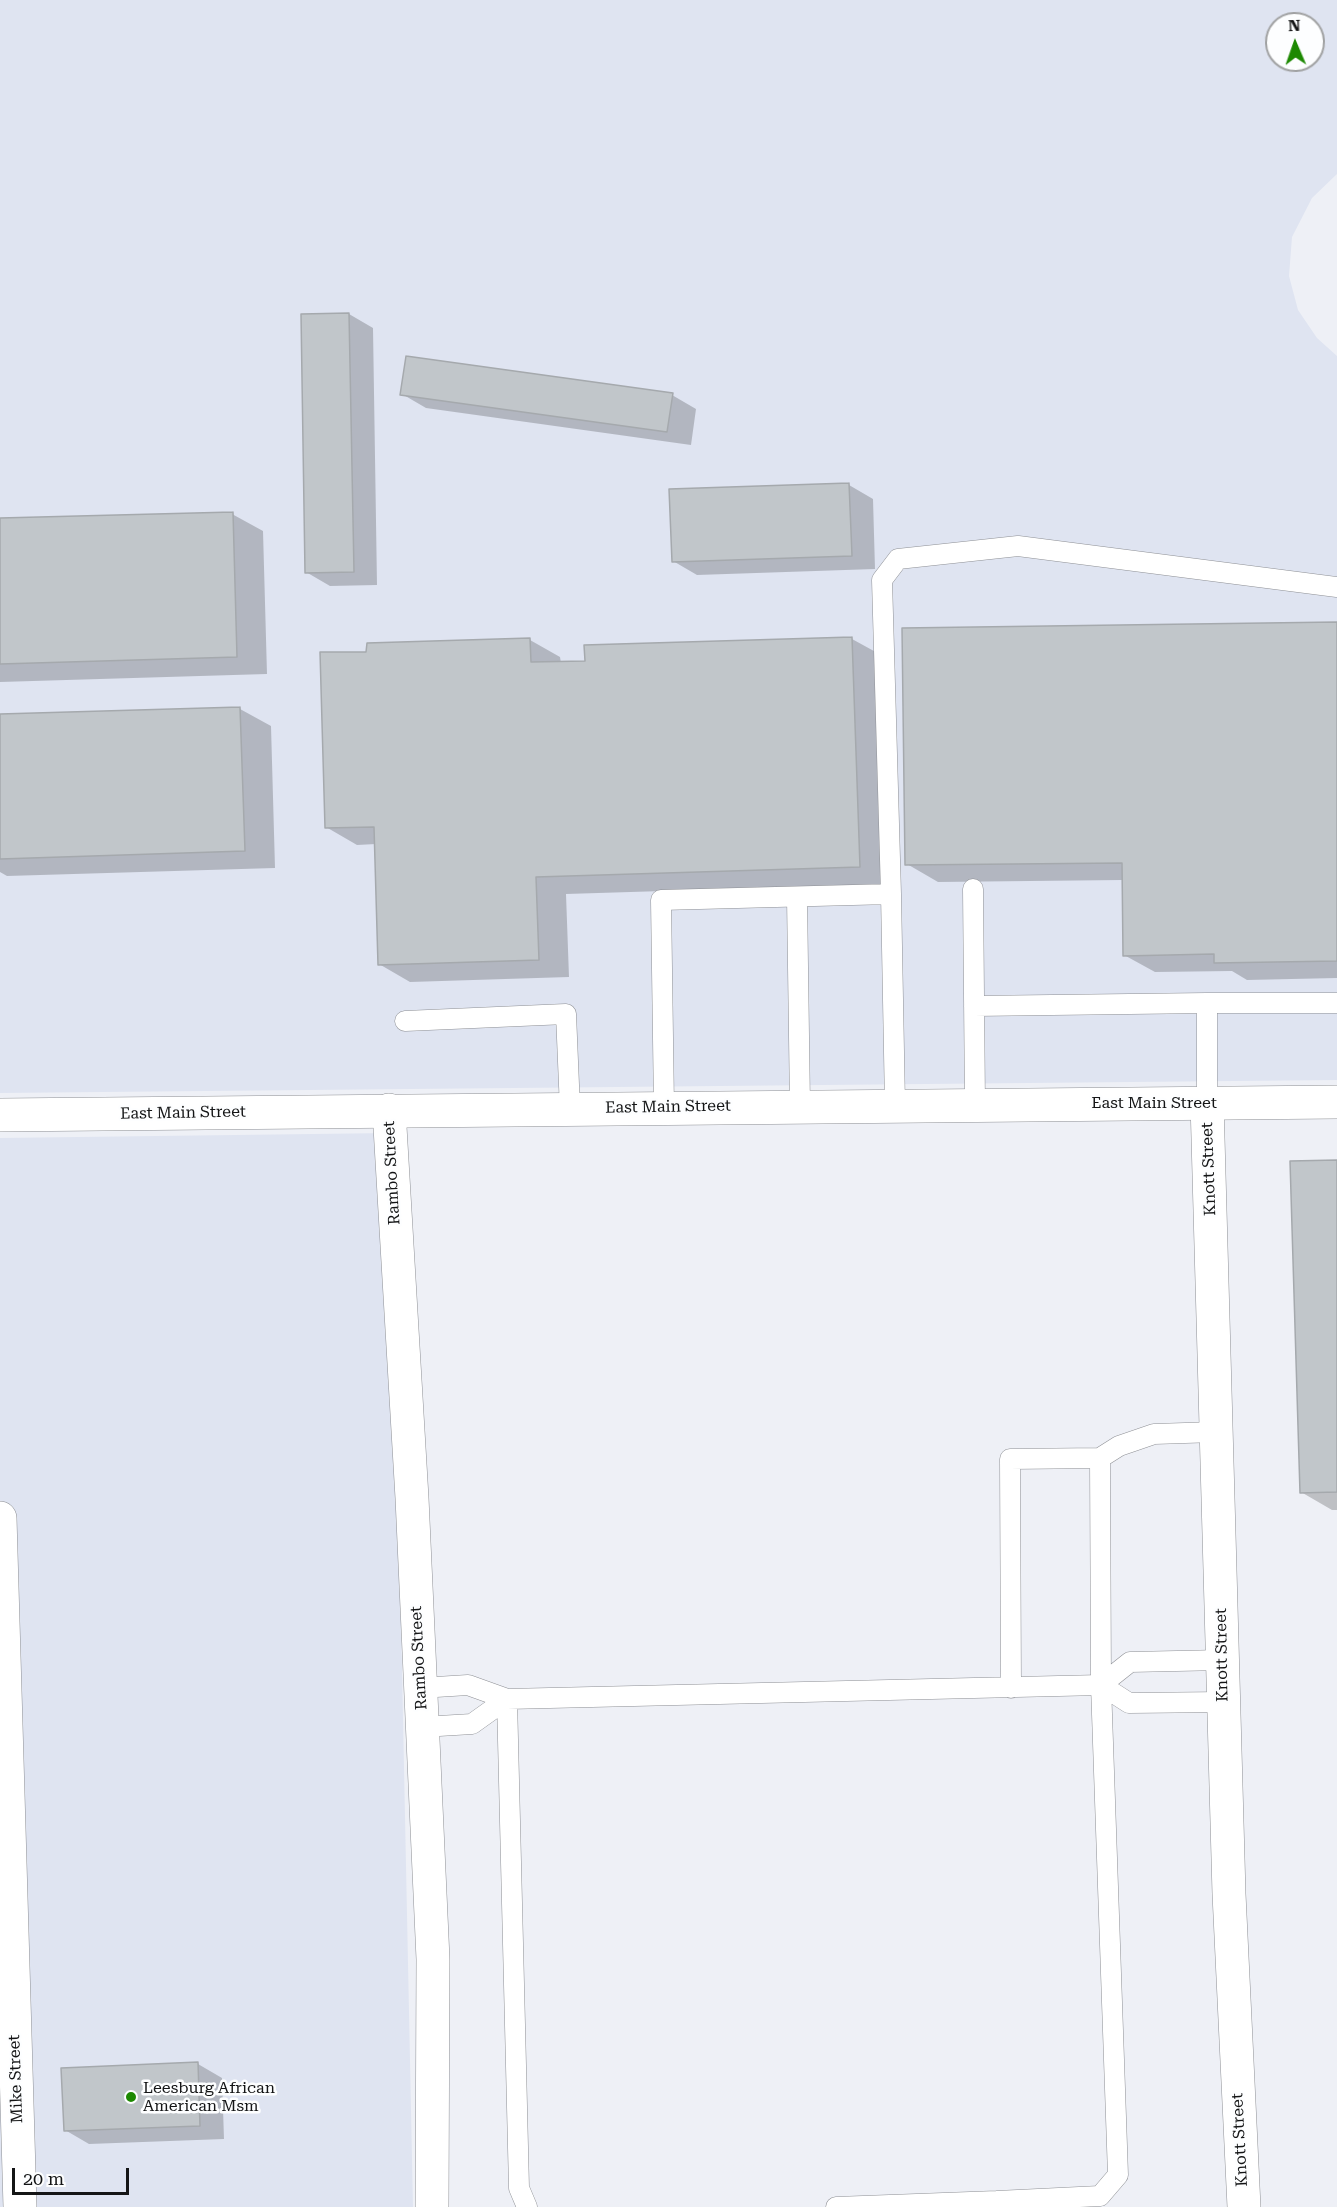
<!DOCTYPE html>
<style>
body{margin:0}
#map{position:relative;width:1337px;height:2207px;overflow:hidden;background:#eef0f6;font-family:"Roboto Serif",serif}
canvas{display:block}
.north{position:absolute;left:1265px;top:12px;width:60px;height:60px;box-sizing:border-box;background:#fdfeff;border:2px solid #a0a1a2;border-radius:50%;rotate:358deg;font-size:16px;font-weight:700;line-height:24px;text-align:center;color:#141516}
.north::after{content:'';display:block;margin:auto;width:21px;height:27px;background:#1d8902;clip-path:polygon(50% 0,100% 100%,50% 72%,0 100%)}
.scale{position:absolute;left:12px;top:2168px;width:117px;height:27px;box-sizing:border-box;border:3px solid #141516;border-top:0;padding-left:8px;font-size:18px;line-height:21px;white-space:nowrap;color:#141516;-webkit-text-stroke:4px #fdfeff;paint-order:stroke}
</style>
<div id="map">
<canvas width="1337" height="2207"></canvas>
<div class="north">N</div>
<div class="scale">20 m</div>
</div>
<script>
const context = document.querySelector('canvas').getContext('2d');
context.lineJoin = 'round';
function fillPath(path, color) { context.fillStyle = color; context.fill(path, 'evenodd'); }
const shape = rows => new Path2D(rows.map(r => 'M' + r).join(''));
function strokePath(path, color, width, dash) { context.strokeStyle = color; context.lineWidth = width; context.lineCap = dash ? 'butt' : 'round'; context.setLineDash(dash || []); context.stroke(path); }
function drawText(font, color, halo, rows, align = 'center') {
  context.font = font + ' "Roboto Serif",serif'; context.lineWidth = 5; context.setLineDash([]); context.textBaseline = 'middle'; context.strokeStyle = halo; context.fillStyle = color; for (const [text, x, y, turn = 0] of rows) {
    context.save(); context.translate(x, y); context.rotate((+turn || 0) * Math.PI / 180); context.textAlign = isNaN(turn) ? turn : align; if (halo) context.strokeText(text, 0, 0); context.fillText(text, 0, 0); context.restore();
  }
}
fillPath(shape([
 [0,0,1337,0,1337,174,1312,198,1292,237,1289,276,1298,310,1317,338,1337,356,1337,1080,0,1093],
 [1277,24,1313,24,1313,60,1277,60],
 [391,1133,413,2207,0,2207,0,1138]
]), '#dfe4f1');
fillPath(shape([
 [349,314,373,328,377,585,330,586,306,572],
 [402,394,672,395,696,409,691,445,426,408],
 [849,485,873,499,875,569,697,575,673,561],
 [232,514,263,531,267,674,0,682,0,520],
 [1337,623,1337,978,1247,980,1232,971,1155,972,1124,955,1123,880,938,882,907,864],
 [852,639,883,656,890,884,566,894,569,977,410,982,379,964,376,844,357,845,326,827,368,653,530,640,560,657,561,663,587,662],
 [240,709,271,726,275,868,7,876,0,872,0,716],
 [1337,1162,1337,1510,1332,1510,1301,1492],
 [198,2064,222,2078,224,2139,89,2144,65,2130]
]), '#0003');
const building = shape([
 [349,313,354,572,305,573,301,314,349,313],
 [406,356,673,393,667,432,400,395,406,356],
 [849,483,852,556,672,562,669,489,849,483],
 [233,512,237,657,0,664,0,518,233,512],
 [1337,622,1337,961,1214,963,1214,954,1123,956,1122,863,905,865,902,628,1337,622],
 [852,637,860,867,536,877,539,960,378,965,374,827,325,828,320,652,366,652,367,643,530,638,531,662,585,661,584,645,852,637],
 [240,707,245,851,0,859,0,714,240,707],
 [1337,1160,1337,1492,1300,1493,1290,1161,1337,1160],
 [198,2062,200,2126,64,2131,61,2068,198,2062]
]);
fillPath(building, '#c1c6ca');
strokePath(building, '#a5a9ad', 1.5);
const lane = shape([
 [973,889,975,1104],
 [891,894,882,580,898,559,1018,546,1337,587],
 [797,897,800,1106],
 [1207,1003,1337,1003],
 [974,1006,1207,1003,1207,1102],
 [405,1021,566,1014,570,1109],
 [664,1107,661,900,891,894,895,1105],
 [1101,1685,1129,1703,1223,1702],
 [420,1688,468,1685,507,1699,1101,1685,1130,1662,1223,1660],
 [1011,1688,1010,1459,1100,1458],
 [507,1699,519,2188,527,2207],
 [422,1727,472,1724,507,1699],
 [836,2207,997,2201],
 [997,2207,997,2201,1100,2196,1118,2175,1101,1685,1100,1458,1119,1446,1154,1434,1216,1432]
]);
const street = shape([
 [1207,1102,1229,1894,1244,2207],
 [389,1110,412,1498,433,1959,432,2207],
 [0,1518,20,2207]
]);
const secondary = shape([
 [0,1115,1337,1102]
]);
strokePath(lane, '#8e9095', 21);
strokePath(street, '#8e9095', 34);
strokePath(secondary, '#8e9095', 34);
strokePath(lane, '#fff', 20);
strokePath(street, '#fff', 33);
strokePath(secondary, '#fff', 33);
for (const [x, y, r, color] of [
 [131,2097,6,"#1d8902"]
]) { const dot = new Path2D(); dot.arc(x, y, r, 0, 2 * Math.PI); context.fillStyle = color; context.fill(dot); strokePath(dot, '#fdfeff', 2); }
drawText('16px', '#141516', '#fdfeff', [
 ["East Main Street",1154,1103],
 ["East Main Street",668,1107,-1],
 ["East Main Street",183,1113,-1],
 ["Knott Street",1209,1169,-92],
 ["Rambo Street",392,1173,-93],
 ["Knott Street",1222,1655,-91],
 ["Rambo Street",419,1658,-93],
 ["Mike Street",16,2079,-92],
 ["Knott Street",1240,2140,-93]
]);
drawText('16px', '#141516', '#fdfeff', [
 ["Leesburg African",143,2088],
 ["American Msm",143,2106]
], 'left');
</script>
